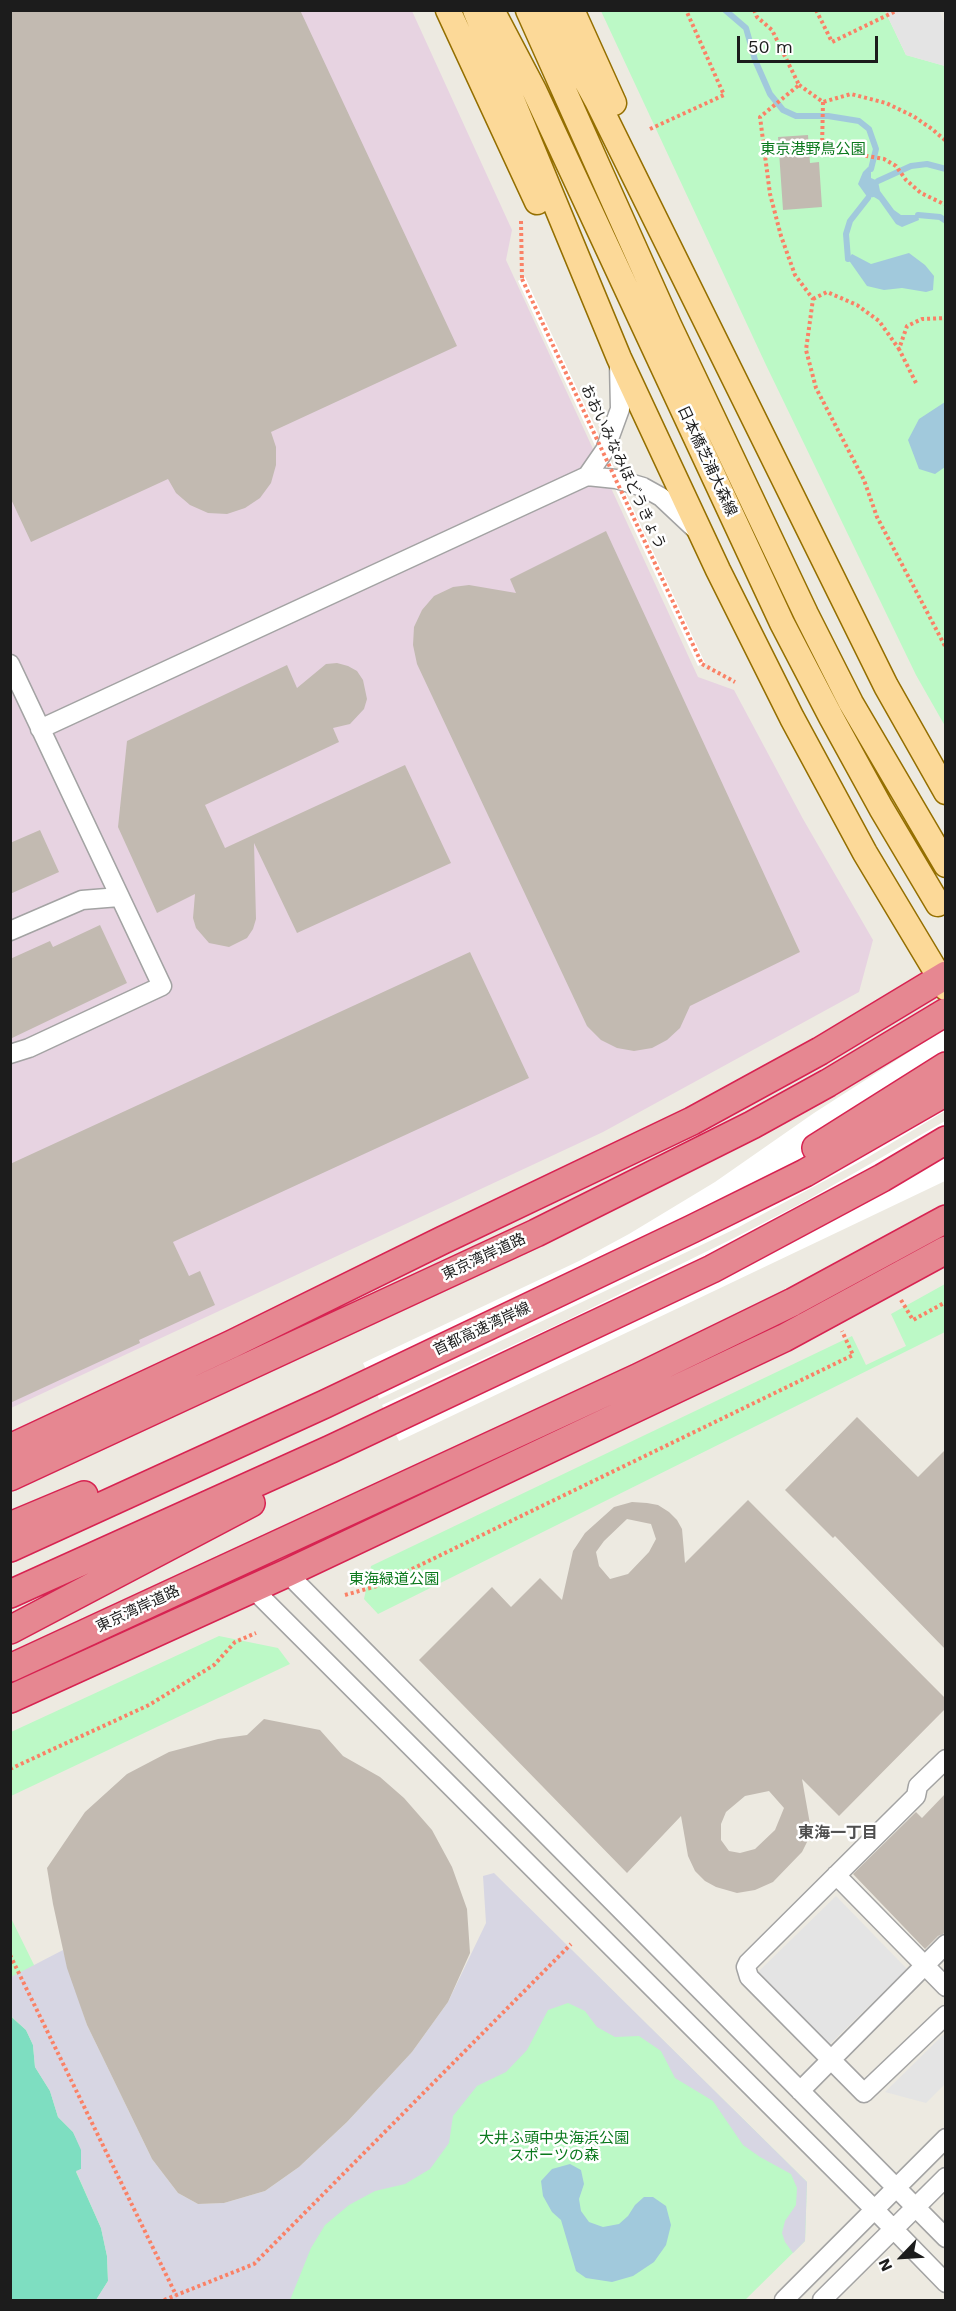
<!DOCTYPE html>
<meta charset="utf-8">
<style>
body{margin:0}
#map{position:relative;width:956px;height:2311px;overflow:hidden;background:#edeae1;font-family:"Work Sans",sans-serif}
canvas{display:block}
.frame{position:absolute;inset:0;border:12px solid #1c1c1c;pointer-events:none}
.north{position:absolute;left:872px;top:2227px;width:60px;height:60px;-webkit-text-stroke:4px #fff;paint-order:stroke;rotate:245deg;font-size:16px;font-weight:700;line-height:24px;text-align:center;color:#1c1c1c}
.north::after{content:'';display:block;margin:auto;width:21px;height:27px;background:#1c1c1c;clip-path:polygon(50% 0,100% 100%,50% 72%,0 100%)}
.scale{position:absolute;left:737px;top:36px;width:141px;height:27px;box-sizing:border-box;border:3px solid #1c1c1c;border-top:0;padding-left:8px;font-size:18px;line-height:21px;white-space:nowrap;color:#1c1c1c;-webkit-text-stroke:4px #fff;paint-order:stroke}
</style>
<div id="map">
<canvas width="956" height="2311"></canvas>
<div class="frame"></div>
<div class="north">N</div>
<div class="scale">50 m</div>
</div>
<script>
const context = document.querySelector('canvas').getContext('2d');
context.lineJoin = 'round';
function fillPath(path, color) { context.fillStyle = color; context.fill(path, 'evenodd'); }
const shape = rows => new Path2D(rows.map(r => 'M' + r).join(''));
function strokePath(path, color, width, dash) { context.strokeStyle = color; context.lineWidth = width; context.lineCap = dash ? 'butt' : 'round'; context.setLineDash(dash || []); context.stroke(path); }
function drawText(font, color, halo, rows, align = 'center') {
  context.font = font + ' "Work Sans","Noto Sans JP",sans-serif'; context.lineWidth = 5; context.setLineDash([]); context.textBaseline = 'middle'; context.strokeStyle = halo; context.fillStyle = color; for (const [text, x, y, turn = 0] of rows) {
    context.save(); context.translate(x, y); context.rotate((+turn || 0) * Math.PI / 180); context.textAlign = isNaN(turn) ? turn : align; if (halo) context.strokeText(text, 0, 0); context.fillText(text, 0, 0); context.restore();
  }
}
fillPath(shape([
 [10,11,412,11,512,230,506,260,698,677,734,690,803,819,873,940,859,992,603,1132,11,1408]
]), '#e7d3e1');
fillPath(shape([
 [601,11,885,11,906,55,945,66,945,726,916,675,766,365],
 [945,1284,945,1332,378,1614,364,1599,371,1566,852,1336,866,1365,906,1346,891,1314],
 [219,1636,278,1648,290,1664,11,1796,11,1732],
 [10,1916,159,2220,248,2239,553,1932,807,2182,805,2241,745,2300,11,2300]
]), '#bcf9c6');
fillPath(shape([
 [10,2016,26,2030,33,2045,35,2067,50,2091,58,2117,73,2132,82,2150,81,2169,76,2172,101,2228,107,2256,108,2281,96,2300,11,2300]
]), '#7edec1');
fillPath(shape([
 [885,11,939,11,945,24,945,66,906,55],
 [836,1896,907,1969,828,2046,757,1973],
 [945,2033,945,2084,926,2103,885,2092]
]), '#e4e4e4');
fillPath(shape([
 [494,1873,807,2182,805,2241,793,2253,785,2242,782,2233,785,2221,796,2205,797,2188,791,2174,760,2157,743,2145,713,2101,675,2078,661,2051,639,2036,615,2037,597,2027,585,2011,568,2003,548,2010,527,2050,506,2072,477,2086,453,2116,449,2143,430,2169,405,2184,375,2191,349,2205,325,2225,311,2248,290,2300,96,2300,108,2281,107,2256,101,2228,76,2171,81,2169,81,2150,73,2132,58,2117,50,2091,35,2067,33,2045,26,2030,11,2016,11,1977,63,1950,87,2025,152,2159,178,2193,198,2204,224,2203,265,2191,299,2167,347,2122,412,2052,448,2002,486,1923,483,1876]
]), '#d7d6e3');
fillPath(shape([
 [868,167,871,169,871,178,878,181,880,191,894,210,901,215,918,215,919,220,902,227,896,224,879,200,874,197,868,198,858,184,863,172],
 [909,253,925,265,934,276,933,290,926,292,902,288,884,290,867,286,848,259,852,254,871,264],
 [945,402,945,467,935,474,919,469,908,440,919,419],
 [570,2164,581,2170,584,2184,579,2199,581,2211,589,2222,603,2227,619,2224,628,2216,635,2205,644,2197,653,2197,666,2206,671,2225,666,2245,654,2262,633,2276,612,2282,586,2278,576,2271,561,2220,552,2212,543,2196,541,2181,552,2169]
]), '#a1c9dc');
fillPath(shape([
 [525,277,705,663,698,666,518,281],
 [945,1029,945,1111,865,1159,737,1228,379,1399,363,1363,579,1261,629,1234,715,1182,814,1113],
 [945,1121,945,1181,399,1441,382,1405,561,1323,734,1238,802,1203]
]), '#fff');
strokePath(shape([
 [725,10,746,28,755,60,770,94,783,110,796,116,828,116,859,121,869,129,876,149,871,169],
 [878,181,911,166,927,164,946,169],
 [918,215,940,217,946,221],
 [848,259,846,234,850,221,868,198]
]), '#a1c9dc', 6);
fillPath(shape([
 [10,10,300,10,457,346,271,432,276,447,276,465,271,483,260,498,245,508,227,514,208,513,190,505,176,493,168,479,31,542,10,497],
 [808,135,810,163,819,162,822,207,783,210,778,137],
 [606,531,800,952,690,1006,680,1028,667,1040,652,1048,634,1051,617,1048,601,1040,587,1026,417,664,413,645,414,627,422,610,434,596,453,587,469,585,516,593,510,579],
 [337,663,348,666,357,671,363,680,367,699,364,709,350,724,333,728,339,742,205,805,225,848,405,765,451,863,297,933,254,843,256,919,253,929,247,938,229,947,209,943,196,928,193,918,195,894,157,913,118,827,127,741,287,665,297,688,326,664],
 [40,830,59,872,10,894,10,843],
 [100,925,127,983,10,1039,10,959,50,941,53,947],
 [470,952,529,1078,173,1242,189,1276,200,1271,215,1305,139,1340,140,1343,10,1403,10,1164],
 [857,1417,918,1477,945,1450,945,1649,835,1536,833,1538,785,1490],
 [748,1500,945,1698,945,1709,839,1816,802,1779,810,1824,809,1838,802,1852,773,1882,755,1890,737,1893,716,1887,705,1881,695,1871,688,1856,681,1816,627,1873,419,1660,492,1587,511,1607,540,1578,562,1600,573,1551,585,1533,614,1507,632,1502,647,1503,658,1505,669,1512,677,1520,682,1529,685,1563],
 [627,1519,651,1524,656,1539,649,1552,628,1574,610,1579,599,1566,596,1552,604,1541],
 [769,1791,784,1808,775,1830,755,1849,740,1853,729,1851,721,1840,721,1824,726,1812,745,1796],
 [264,1719,320,1730,343,1756,380,1777,404,1798,432,1830,452,1867,467,1909,470,1953,448,2002,412,2052,347,2122,299,2167,265,2191,224,2203,198,2204,178,2193,152,2159,87,2025,67,1968,53,1904,47,1868,85,1812,127,1774,169,1752,218,1739,247,1735],
 [945,1794,945,1933,938,1936,925,1949,853,1874,916,1812,922,1818]
]), '#c2bab1');
const minor = shape([
 [587,476,605,450,620,409,619,363],
 [10,664,162,986,29,1048,10,1054],
 [40,729,587,476,616,479,643,487,661,497,694,528],
 [10,931,82,900,119,897],
 [287,1573,946,2238],
 [252,1588,874,2209,946,2283],
 [946,1759,918,1786,916,1796,748,1963,746,1967,749,1977,864,2093,946,2015],
 [836,1875,946,1987],
 [800,2091,946,1944],
 [784,2300,946,2138],
 [822,2300,946,2177]
]);
const major = shape([
 [448,10,537,202],
 [475,10,619,358,718,570,792,718,865,853,946,988],
 [492,10,534,90,782,623,831,717,881,808,938,904],
 [528,10,669,325,806,614,851,703,946,865],
 [547,10,597,101,886,686,946,792],
 [572,10,614,103]
]);
const highway = shape([
 [816,1148,946,1066],
 [10,1448,232,1344,443,1240,692,1121,820,1051,946,975],
 [10,1477,536,1233,752,1125,828,1083,946,1012],
 [10,1526,84,1495],
 [10,1548,325,1404,692,1229,805,1173,946,1092],
 [10,1594,331,1449,712,1269,882,1178,946,1140],
 [10,1630,251,1503],
 [10,1668,639,1377,793,1302,946,1219],
 [10,1699,287,1573,784,1338,946,1250]
]);
strokePath(minor, '#a3a3a3', 21);
strokePath(major, '#946f00', 27);
strokePath(highway, '#d72351', 30);
strokePath(shape([
 [754,10,757,17,772,30,799,85,760,117,770,194,781,236,795,275,813,299,806,350,816,388,864,480,877,517,946,648],
 [816,10,832,42,898,10],
 [799,85,823,102,851,94,886,103,913,116,932,129,946,141],
 [823,102,822,148,884,159,896,166,906,180,921,193,946,205],
 [650,129,724,95,686,10],
 [521,221,522,279],
 [813,299,827,292,857,305,879,321,899,349],
 [916,383,899,349,907,326,922,319,946,318],
 [702,664,735,682],
 [901,1300,913,1320,946,1302],
 [345,1595,377,1586,853,1355,842,1331],
 [10,1769,149,1705,214,1665,235,1642,256,1633],
 [10,1955,176,2295],
 [164,2300,254,2264,571,1944]
]), '#fa8166', 4, [3, 3]);
strokePath(minor, '#fff', 18);
strokePath(major, '#fcd998', 24);
strokePath(highway, '#e68791', 27);
strokePath(shape([
 [522,279,702,664]
]), '#fa8166', 4, [3, 3]);
drawText('15px', '#0b791d', '#fff', [
 ["東京港野鳥公園",813,150],
 ["東海緑道公園",394,1580],
 ["大井ふ頭中央海浜公園",554,2139],
 ["スポーツの森",554,2156]
]);
drawText('15px', '#1c1c1c', '#fff', [
 ["日本橋芝浦大森線",707,461,65],
 ["おおいみなみほどうきょう",623,467,65],
 ["東京湾岸道路",484,1257,-25],
 ["首都高速湾岸線",482,1329,-25],
 ["東京湾岸道路",138,1609,-25]
]);
drawText('bold 16px', '#4f4f4f', '#fff', [
 ["東海一丁目",838,1833]
]);
</script>
